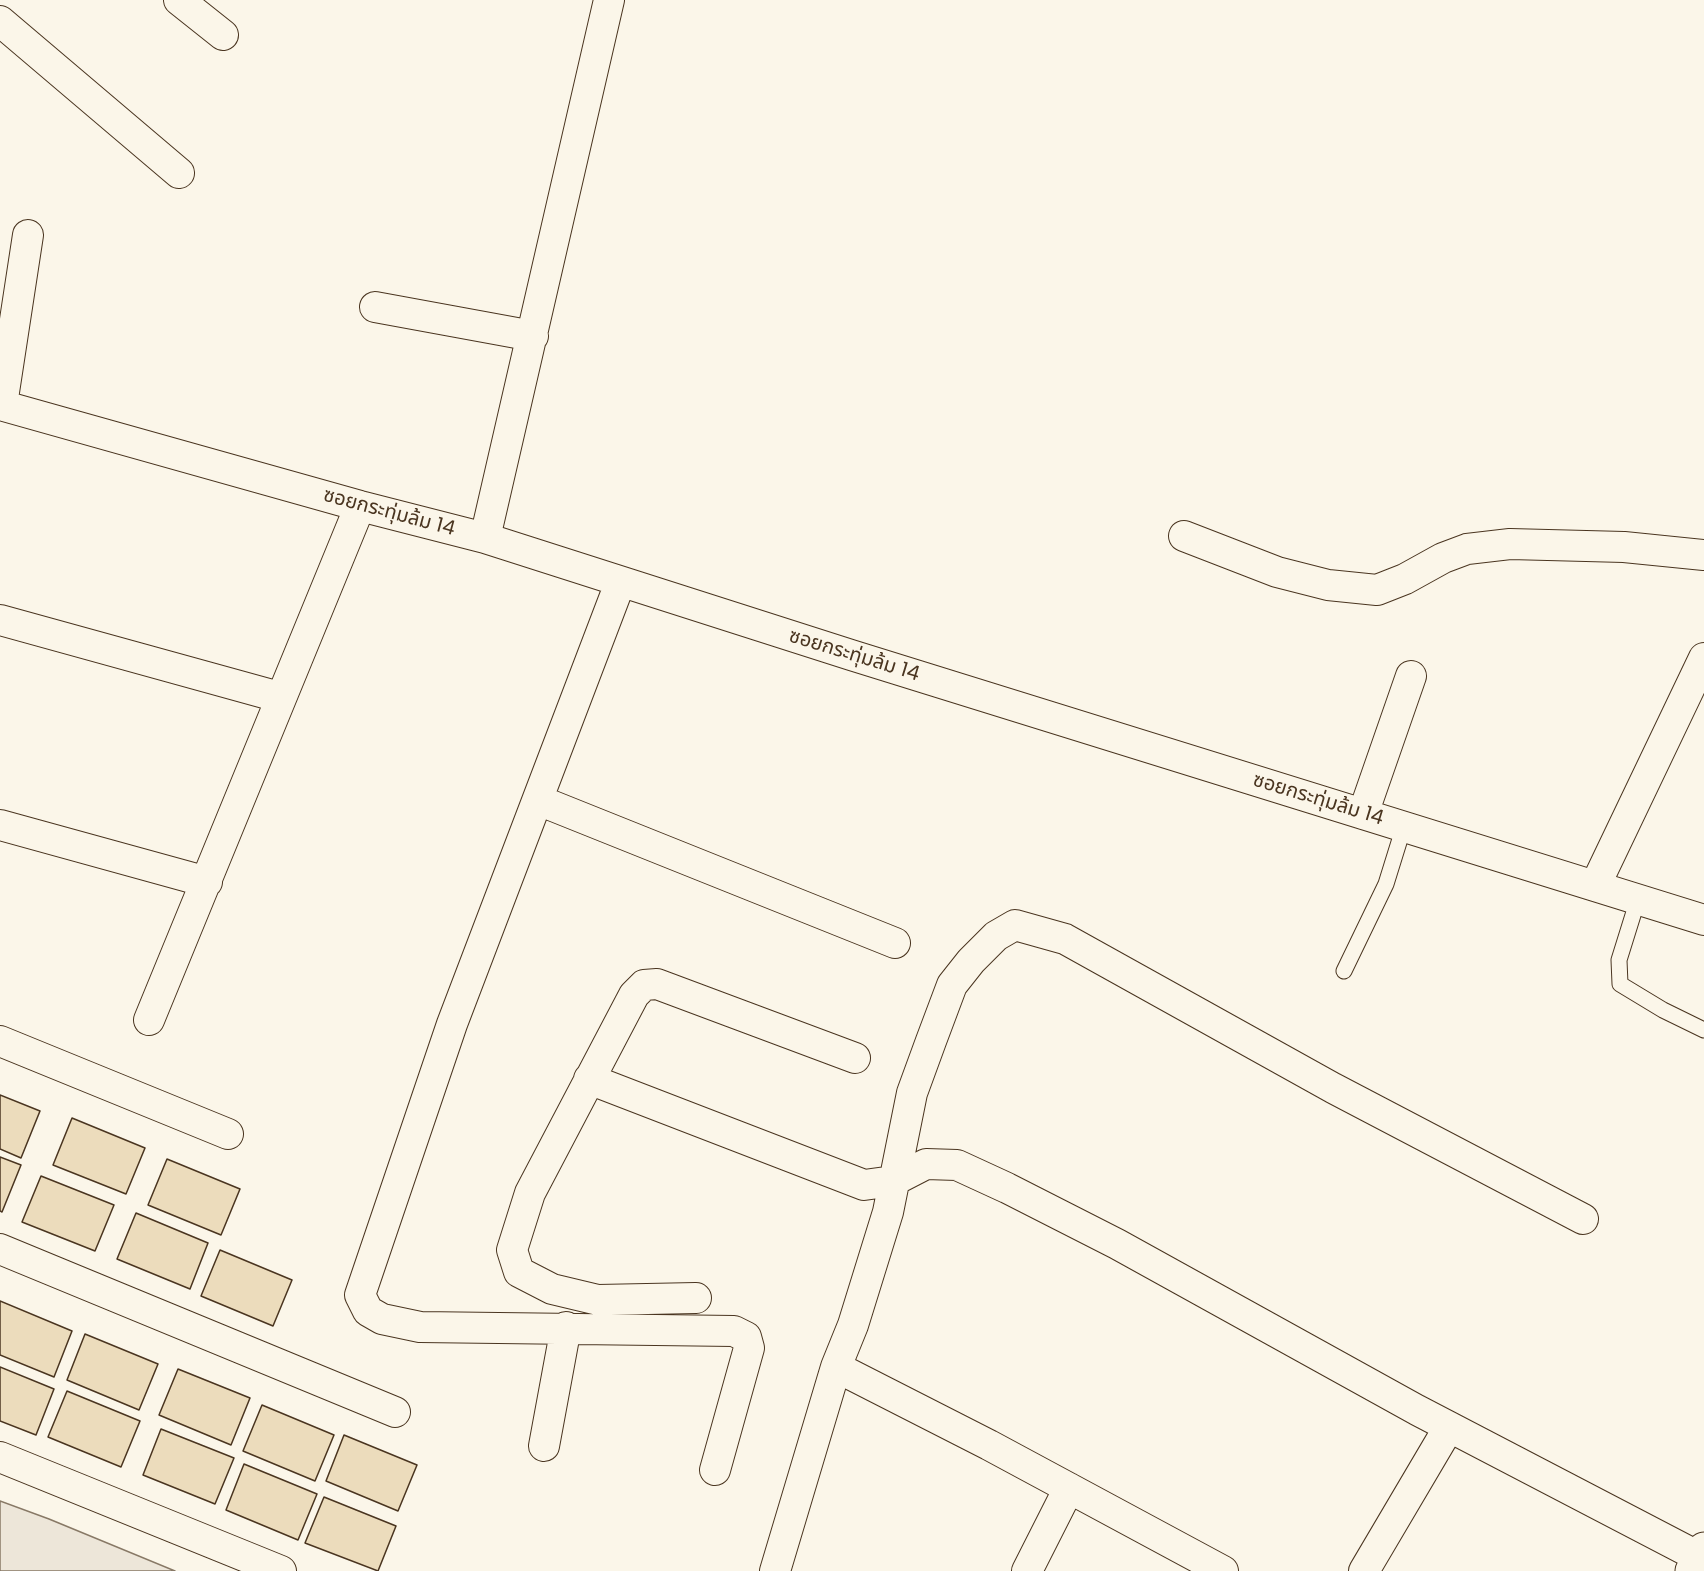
<!DOCTYPE html>
<meta charset="utf-8">
<style>
body{margin:0}
canvas{display:block;background:#fbf6e9}
</style>
<canvas width="1704" height="1571"></canvas>
<script>
const context = document.querySelector('canvas').getContext('2d');
context.lineJoin = 'round';
function fillPath(path, color) { context.fillStyle = color; context.fill(path, 'evenodd'); }
const shape = rows => new Path2D(rows.map(r => 'M' + r).join(''));
function strokePath(path, color, width, dash) { context.strokeStyle = color; context.lineWidth = width; context.lineCap = dash ? 'butt' : 'round'; context.setLineDash(dash || []); context.stroke(path); }
function drawText(font, color, halo, rows, align = 'center') {
  context.font = font + ' Poppins,"Noto Sans Thai",sans-serif'; context.lineWidth = 4.5; context.setLineDash([]); context.textBaseline = 'middle'; context.strokeStyle = halo; context.fillStyle = color; for (const [text, x, y, turn = 0] of rows) {
    context.save(); context.translate(x, y); context.rotate((+turn || 0) * Math.PI / 180); context.textAlign = isNaN(turn) ? turn : align; if (halo) context.strokeText(text, 0, 0); context.fillText(text, 0, 0); context.restore();
  }
}
const green = shape([
 [0,1501,49,1519,175,1571,0,1571,0,1501]
]);
fillPath(green, '#ede6d9');
strokePath(green, '#887966', 1.5);
const building = shape([
 [0,1095,40,1111,21,1158,0,1149,0,1095],
 [72,1118,145,1148,126,1194,53,1165,72,1118],
 [0,1157,21,1165,2,1212,0,1211,0,1157],
 [167,1159,240,1189,221,1235,148,1205,167,1159],
 [41,1176,114,1205,95,1251,22,1222,41,1176],
 [136,1213,208,1243,190,1289,117,1259,136,1213],
 [220,1250,292,1280,273,1326,201,1296,220,1250],
 [0,1301,72,1331,54,1377,0,1355,0,1301],
 [85,1334,158,1364,139,1410,67,1380,85,1334],
 [0,1367,54,1389,36,1435,0,1421,0,1367],
 [178,1369,250,1398,231,1445,159,1415,178,1369],
 [67,1391,140,1421,121,1467,48,1437,67,1391],
 [262,1405,334,1435,315,1481,243,1451,262,1405],
 [161,1429,234,1458,215,1504,143,1475,161,1429],
 [344,1435,417,1465,398,1511,326,1481,344,1435],
 [244,1464,317,1494,298,1540,226,1510,244,1464],
 [324,1497,396,1526,378,1571,305,1543,324,1497]
]);
fillPath(building, '#ecdcbc');
strokePath(building, '#4a3520', 1.5);
const lane = shape([
 [1638,899,1619,960,1620,984,1663,1010,1704,1030],
 [1344,971,1386,884,1404,826]
]);
const street = shape([
 [179,0,223,35],
 [0,21,179,173],
 [375,307,533,336],
 [0,405,360,506,485,538,851,655,1704,920],
 [2,405,28,235],
 [1184,536,1277,572,1328,585,1377,590,1405,579,1443,558,1467,549,1510,544,1624,547,1704,555],
 [485,538,609,0],
 [620,583,452,1024,360,1295,368,1311,382,1319,420,1327,734,1331,746,1337,749,1348,715,1470],
 [0,620,279,697],
 [538,800,895,943],
 [1363,814,1411,676],
 [0,825,207,882],
 [1595,886,1704,658],
 [149,1020,360,506],
 [0,1041,228,1134],
 [589,1079,864,1185,893,1181,926,1164,957,1165,1007,1188,1117,1244,1417,1410,1699,1557],
 [0,1249,395,1412],
 [696,1298,598,1300,552,1289,519,1272,512,1250,530,1193,634,995,644,985,657,984,855,1058],
 [544,1446,566,1327],
 [0,1457,281,1571],
 [775,1571,836,1367],
 [1027,1571,1069,1488],
 [1223,1571,989,1445,836,1367,853,1325,888,1212,912,1093,931,1041,952,985,971,961,996,936,1015,925,1065,939,1333,1088,1583,1219],
 [1364,1571,1449,1427]
]);
const primary = shape([
 [1692,1571,1704,1549]
]);
strokePath(lane, '#4a3520', 17);
strokePath(street, '#4a3520', 32);
strokePath(primary, '#4a3520', 35);
strokePath(lane, '#fbf6e9', 15);
strokePath(street, '#fbf6e9', 30);
strokePath(primary, '#fbf6e9', 33);
drawText('20px', '#4a3520', '#fbf6e9', [
 ["ซอยกระทุ่มล้ม 14",389,513,15],
 ["ซอยกระทุ่มล้ม 14",854,656,17],
 ["ซอยกระทุ่มล้ม 14",1318,800,17]
]);
</script>
